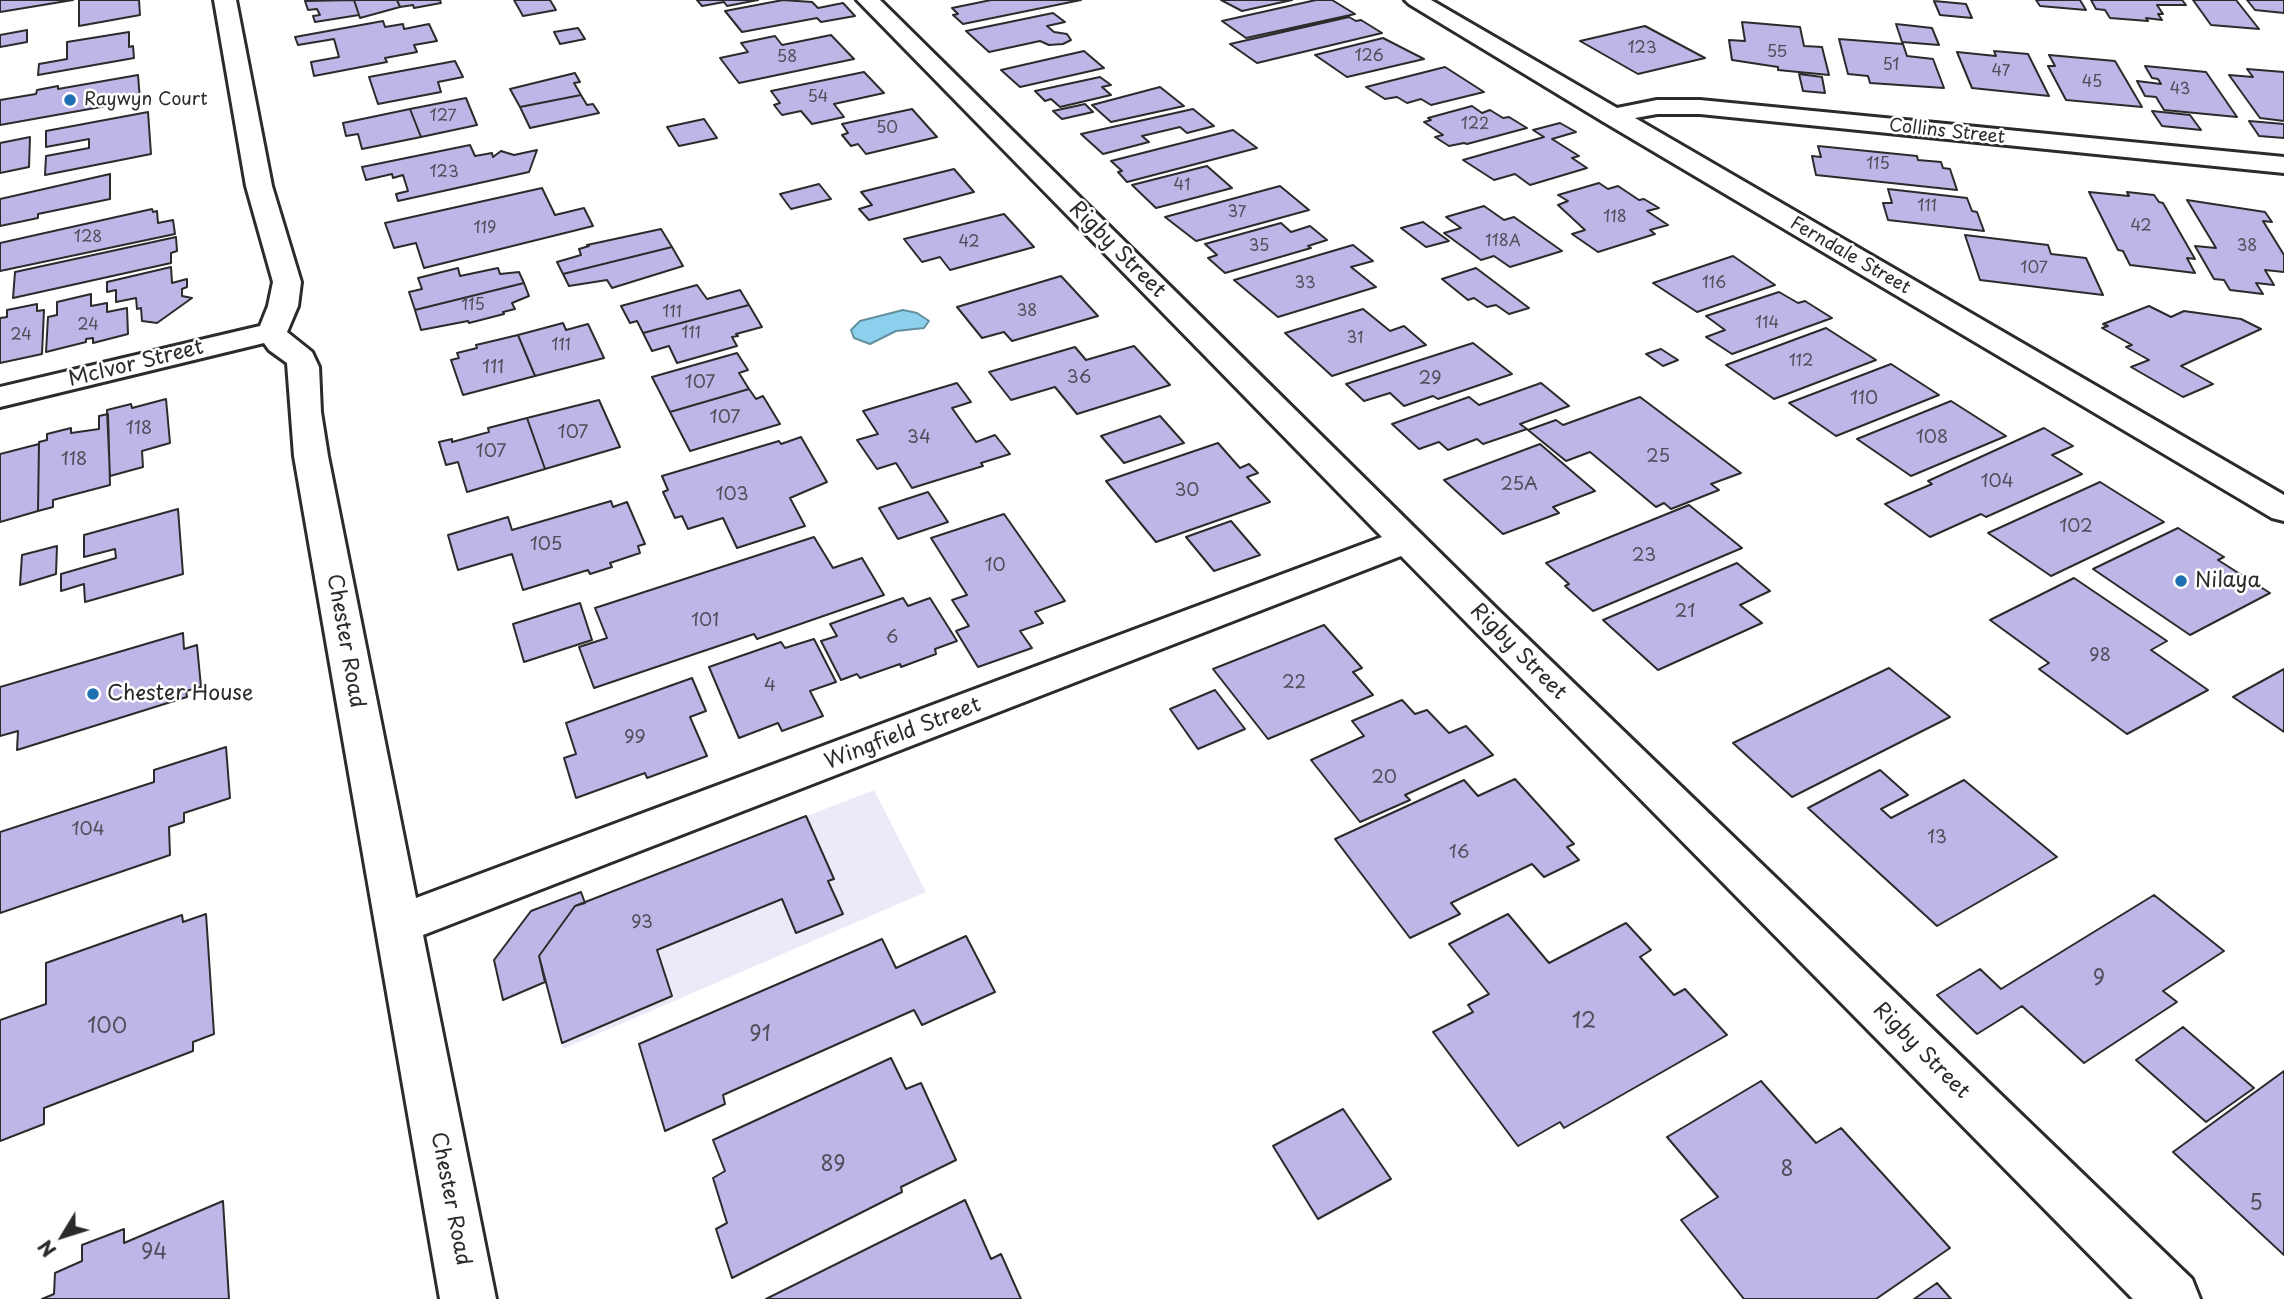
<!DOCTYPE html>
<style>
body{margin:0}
#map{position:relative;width:2284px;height:1299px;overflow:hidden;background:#fff;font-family:"Playpen Sans",sans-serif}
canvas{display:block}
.north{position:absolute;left:28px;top:1201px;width:70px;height:70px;-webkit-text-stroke:5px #fff;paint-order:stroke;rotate:232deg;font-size:19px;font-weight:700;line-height:28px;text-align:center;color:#2b2b2b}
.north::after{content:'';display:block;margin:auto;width:24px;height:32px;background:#2b2b2b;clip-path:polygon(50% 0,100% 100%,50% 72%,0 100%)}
</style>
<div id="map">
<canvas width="2284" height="1299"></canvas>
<div class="north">N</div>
</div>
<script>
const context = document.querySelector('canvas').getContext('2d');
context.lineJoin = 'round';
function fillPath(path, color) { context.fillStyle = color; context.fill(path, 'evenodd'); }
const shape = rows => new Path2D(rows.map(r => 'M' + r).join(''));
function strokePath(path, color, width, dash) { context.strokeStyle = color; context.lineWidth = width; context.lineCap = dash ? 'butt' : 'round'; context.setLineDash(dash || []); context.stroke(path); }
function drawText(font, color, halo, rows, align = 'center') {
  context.font = font + ' "Playpen Sans",sans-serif'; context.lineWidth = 5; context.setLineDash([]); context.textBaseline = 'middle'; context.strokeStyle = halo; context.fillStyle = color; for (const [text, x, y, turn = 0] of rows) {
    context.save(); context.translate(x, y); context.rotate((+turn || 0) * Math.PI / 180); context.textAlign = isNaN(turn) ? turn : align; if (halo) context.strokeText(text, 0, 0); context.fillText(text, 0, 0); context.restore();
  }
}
fillPath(shape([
 [874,790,926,892,563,1049,539,956,575,906]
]), '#ece9f8');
const water = shape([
 [903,310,917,313,929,321,924,328,896,331,870,344,854,338,851,330,860,321,903,310]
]);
fillPath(water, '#8bd1ed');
strokePath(water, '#658f9f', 2);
const building = shape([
 [0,0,73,0,0,12,0,0],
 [79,0,139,0,140,15,79,26,79,0],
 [354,0,359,15,315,22,313,16,320,15,317,9,308,10,305,1,354,0],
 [354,0,397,0,400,7,360,18,354,0],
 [397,0,440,0,441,3,414,8,413,5,400,7,397,0],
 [514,0,550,0,556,10,523,16,514,0],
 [697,0,758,0,727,6,724,2,702,6,697,0],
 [783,0,812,2,818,8,843,3,855,16,821,22,817,18,742,32,725,11,783,0],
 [991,0,1081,0,963,24,953,15,958,14,952,8,991,0],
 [1221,0,1292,0,1242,11,1221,0],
 [1316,0,1332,0,1355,14,1246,38,1222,21,1316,0],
 [2036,0,2080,0,2086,10,2040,6,2036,0],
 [2091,0,2182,0,2186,5,2157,5,2163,14,2158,14,2162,20,2146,18,2148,21,2110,18,2105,10,2096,9,2091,0],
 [2193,0,2236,0,2259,29,2211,25,2193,0],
 [2247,0,2284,0,2284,13,2255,10,2247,0],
 [1934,1,1966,4,1972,18,1940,15,1934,1],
 [1053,13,1065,22,1047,26,1054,32,1067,34,1071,40,1063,44,1049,45,1040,41,989,52,966,31,1053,13],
 [1349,17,1356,21,1361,20,1382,33,1257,63,1230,44,1349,17],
 [383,21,385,27,403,24,404,29,429,24,437,41,414,45,417,52,385,58,387,62,314,76,311,62,339,57,334,39,298,45,295,37,383,21],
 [1742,22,1800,27,1804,46,1822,47,1829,75,1778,70,1778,67,1732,60,1729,40,1745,41,1742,22],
 [1896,24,1932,28,1939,45,1902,42,1896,24],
 [1645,26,1705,58,1638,74,1580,41,1645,26],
 [578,28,585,39,560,44,554,32,578,28],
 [27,30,27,42,0,47,0,35,27,30],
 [129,32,129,47,133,46,134,58,38,75,39,64,67,59,67,42,129,32],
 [831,35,854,59,739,83,720,58,748,52,741,43,775,36,782,45,831,35],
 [1383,38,1424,59,1347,77,1315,55,1383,38],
 [1839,39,1903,44,1907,56,1933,59,1944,88,1870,83,1868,76,1848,74,1839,39],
 [1084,51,1104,68,1020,87,1001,70,1084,51],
 [1994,51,2028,54,2049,96,1972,88,1957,52,1996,56,1994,51],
 [2049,55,2115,61,2142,107,2066,100,2048,66,2055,66,2049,55],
 [455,61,463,77,438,82,441,92,378,104,369,77,455,61],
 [2145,66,2206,72,2237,117,2164,110,2156,97,2145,96,2137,81,2161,84,2158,79,2152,78,2145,66],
 [1445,67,1484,92,1431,105,1421,99,1407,103,1397,97,1385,99,1366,87,1445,67],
 [2247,69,2284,72,2284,121,2260,118,2229,75,2253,77,2247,69],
 [864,72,884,93,834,104,844,117,812,124,801,111,782,115,774,105,780,103,771,91,864,72],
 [575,73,580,82,574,83,581,95,520,107,510,89,575,73],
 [1799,74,1822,77,1825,93,1803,91,1799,74],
 [138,75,140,100,0,125,0,100,36,94,37,90,58,86,58,89,138,75],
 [1100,77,1111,85,1102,87,1111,95,1060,107,1051,99,1045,101,1035,91,1100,77],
 [1160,87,1184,106,1111,122,1092,105,1160,87],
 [581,95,587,105,593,104,599,113,530,128,520,107,581,95],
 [466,98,477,125,421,137,410,109,466,98],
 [1085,104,1093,112,1062,119,1053,111,1085,104],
 [1472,106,1482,113,1490,110,1503,118,1509,117,1527,128,1467,144,1464,143,1449,146,1435,137,1443,135,1424,122,1431,120,1428,118,1472,106],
 [410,109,421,137,362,149,358,134,346,136,343,123,410,109],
 [912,109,937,137,866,154,858,144,851,146,842,135,848,133,842,124,912,109],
 [1193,109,1214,126,1187,133,1180,127,1142,136,1149,142,1103,154,1081,134,1193,109],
 [2152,111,2190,115,2201,130,2162,126,2152,111],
 [148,112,151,154,45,175,46,156,89,148,89,139,46,147,46,131,148,112],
 [704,119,717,138,679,146,667,127,704,119],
 [2249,121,2284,124,2284,138,2259,136,2249,121],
 [1560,123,1576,132,1552,139,1579,156,1572,158,1587,168,1530,185,1515,174,1494,180,1463,160,1544,137,1533,130,1560,123],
 [1233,130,1257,148,1127,182,1118,172,1122,171,1111,161,1233,130],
 [30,137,29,167,0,173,0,143,30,137],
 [470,145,475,156,492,153,493,157,501,151,514,155,537,150,529,172,398,201,396,194,408,191,403,175,393,178,392,174,366,180,362,167,470,145],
 [1818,146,1917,156,1918,160,1941,162,1943,168,1950,169,1957,190,1816,175,1812,156,1821,157,1818,146],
 [1207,166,1232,188,1156,208,1132,185,1207,166],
 [954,169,974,192,869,220,859,209,872,205,861,192,954,169],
 [110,174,110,199,38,214,38,218,0,226,0,199,110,174],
 [1599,183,1608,189,1618,186,1639,200,1644,199,1659,208,1647,211,1668,225,1650,230,1655,234,1598,252,1572,234,1585,230,1558,205,1568,201,1558,195,1599,183],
 [819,184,831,199,791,209,780,194,819,184],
 [1280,186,1309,210,1196,241,1165,217,1280,186],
 [542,188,555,215,584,208,593,226,424,268,416,243,394,248,385,223,542,188],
 [1888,189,1967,198,1972,211,1977,212,1984,231,1888,220,1883,203,1892,203,1888,189],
 [2089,192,2129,196,2127,192,2154,195,2159,202,2163,203,2195,259,2187,258,2195,273,2130,265,2123,251,2118,250,2089,192],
 [2187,200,2265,212,2272,222,2263,221,2284,255,2284,272,2265,270,2274,285,2256,283,2263,294,2230,290,2224,280,2214,279,2195,246,2216,248,2187,200],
 [1484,206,1504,220,1514,217,1562,251,1510,267,1494,256,1481,260,1444,233,1461,228,1446,217,1484,206],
 [152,209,153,212,157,211,158,223,173,220,175,234,0,271,0,243,152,209],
 [1004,214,1034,247,950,270,940,257,922,262,904,239,1004,214],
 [1423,222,1449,241,1426,247,1401,228,1423,222],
 [1281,223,1291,232,1310,226,1327,240,1308,246,1311,248,1225,273,1208,258,1217,255,1205,244,1281,223],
 [661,229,672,247,563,274,557,262,581,255,579,249,589,246,587,245,661,229],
 [1965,235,2048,245,2051,254,2086,258,2103,295,1980,280,1965,235],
 [176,237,177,251,171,253,171,263,13,298,15,272,176,237],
 [1353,245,1373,261,1351,267,1376,287,1278,317,1234,280,1353,245],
 [672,247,683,266,612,288,607,280,569,286,563,274,672,247],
 [1733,256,1775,285,1697,312,1653,283,1733,256],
 [171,267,172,283,187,279,187,287,182,289,182,296,192,298,157,323,142,321,141,308,137,309,136,298,116,302,116,290,107,292,107,282,171,267],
 [458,268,460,276,498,268,500,274,519,272,524,283,415,310,409,292,422,289,418,278,458,268],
 [1476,268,1529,308,1509,314,1496,305,1487,307,1474,298,1468,300,1442,279,1476,268],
 [1061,276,1098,316,1012,341,1004,332,982,338,957,307,1061,276],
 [524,283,529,296,512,303,515,309,503,312,504,314,469,323,468,321,421,330,415,310,524,283],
 [697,285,707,299,740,290,749,305,643,333,637,321,630,323,621,306,697,285],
 [1779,292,1798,303,1805,301,1832,318,1732,354,1706,337,1725,330,1706,316,1779,292],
 [91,294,91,306,107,303,107,312,127,308,128,334,93,343,93,338,86,339,86,342,46,352,48,317,57,315,57,302,91,294],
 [37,304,37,311,44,310,42,354,0,363,0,318,7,317,7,310,37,304],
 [749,305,762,327,736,334,738,336,732,337,737,346,677,363,669,346,652,351,643,333,749,305],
 [2149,306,2171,317,2184,311,2241,319,2261,329,2181,366,2213,384,2183,397,2131,367,2149,360,2126,347,2132,345,2102,328,2108,326,2103,324,2149,306],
 [1363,309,1390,331,1404,326,1426,345,1332,376,1285,333,1363,309],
 [563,323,566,330,588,324,604,358,535,376,518,335,563,323],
 [1826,328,1876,360,1774,399,1726,365,1826,328],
 [518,335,535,376,463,395,451,360,459,358,457,353,477,348,476,345,518,335],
 [1473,343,1512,374,1438,399,1433,396,1404,406,1390,393,1364,401,1346,384,1473,343],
 [1134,346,1170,385,1077,414,1055,387,1011,400,989,372,1075,347,1086,360,1134,346],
 [1661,349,1678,360,1663,366,1646,354,1661,349],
 [737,353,748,370,739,373,749,389,670,412,652,377,737,353],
 [1891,364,1939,395,1836,436,1789,403,1891,364],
 [957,383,971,402,952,408,976,442,995,435,1010,454,981,463,983,466,912,488,896,463,877,469,857,440,878,434,863,411,957,383],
 [1541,383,1569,406,1520,424,1527,429,1483,444,1477,439,1448,450,1439,442,1419,449,1392,424,1469,397,1479,405,1541,383],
 [749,389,756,399,763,396,780,424,690,451,670,412,749,389],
 [1640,397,1741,473,1711,484,1719,490,1671,509,1664,503,1656,507,1590,452,1566,461,1528,430,1556,420,1563,425,1640,397],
 [166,399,170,443,142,451,143,467,110,476,107,410,131,404,132,408,166,399],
 [599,400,620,447,545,469,527,418,599,400],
 [1951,401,2006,436,1911,476,1857,439,1951,401],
 [108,414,110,485,53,500,53,507,38,511,39,442,47,440,47,434,71,428,71,433,99,429,99,416,108,414],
 [1160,416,1184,443,1124,463,1101,436,1160,416],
 [527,418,545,469,467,492,458,462,446,465,439,442,452,439,452,442,489,432,488,428,527,418],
 [2044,428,2073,446,2052,455,2082,474,1986,517,1981,514,1930,537,1885,504,1932,484,1928,481,2044,428],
 [801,437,827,482,790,498,805,526,737,548,723,518,688,529,682,516,675,518,663,492,668,490,662,476,779,441,781,444,801,437],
 [1218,443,1240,468,1249,464,1258,473,1247,477,1270,502,1156,542,1106,481,1218,443],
 [39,444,38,511,0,522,0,454,39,444],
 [1540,444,1595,491,1553,507,1559,513,1503,534,1444,480,1540,444],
 [2100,482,2164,522,2051,576,1988,533,2100,482],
 [928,492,948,522,898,539,879,508,928,492],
 [611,501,613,507,627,502,645,544,638,546,640,553,610,563,612,567,590,574,588,570,523,590,512,554,458,570,448,535,508,517,512,530,611,501],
 [1689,505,1742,548,1593,611,1565,586,1569,584,1546,563,1689,505],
 [178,509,183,574,85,602,84,584,61,591,61,574,116,558,115,549,84,557,84,535,178,509],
 [1004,514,1065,601,1035,612,1043,623,1020,631,1032,648,978,667,956,631,969,626,952,600,967,595,931,538,1004,514],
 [1231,521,1260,555,1214,571,1186,537,1231,521],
 [2178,528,2224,557,2218,560,2270,593,2190,635,2093,569,2178,528],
 [814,537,833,568,862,558,884,595,757,639,754,634,594,688,579,647,607,638,595,608,814,537],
 [57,546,56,574,20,585,22,555,57,546],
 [1737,563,1770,591,1740,605,1762,623,1658,670,1603,620,1737,563],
 [2074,578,2167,641,2151,650,2208,690,2127,734,2039,669,2049,663,1990,620,2074,578],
 [903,598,908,606,930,598,957,641,935,649,936,654,901,667,900,664,860,678,857,674,841,680,821,641,837,636,830,624,903,598],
 [580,603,592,640,524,662,513,624,580,603],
 [1324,625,1362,668,1353,672,1373,695,1268,739,1213,669,1324,625],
 [183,633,184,649,197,645,201,687,186,691,187,697,17,750,18,731,0,736,0,687,183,633],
 [814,639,836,682,810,691,823,716,782,731,778,723,739,738,709,667,781,642,785,648,814,639],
 [1889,668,1950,717,1792,797,1733,743,1889,668],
 [2284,669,2284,732,2233,697,2284,669],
 [692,678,706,711,690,717,707,756,647,778,645,773,576,798,564,758,576,754,566,723,692,678],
 [1215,690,1245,729,1198,749,1170,709,1215,690],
 [1402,700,1415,714,1427,710,1449,733,1466,726,1493,755,1405,795,1410,800,1360,822,1311,760,1364,736,1352,721,1402,700],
 [226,747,230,798,184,813,184,822,169,827,170,855,0,913,0,832,154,782,154,770,226,747],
 [1880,770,1908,795,1881,809,1891,818,1964,780,2057,857,1937,926,1808,808,1880,770],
 [1515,779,1574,844,1567,847,1579,860,1544,877,1532,864,1451,903,1460,914,1410,938,1335,839,1464,780,1478,796,1515,779],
 [806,816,834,879,828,881,843,914,796,933,782,899,657,950,672,996,562,1043,539,956,575,906,806,816],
 [581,892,585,903,575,906,539,956,545,982,503,1000,494,960,531,911,581,892],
 [2154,895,2224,951,2163,991,2177,1002,2084,1063,2022,1006,1977,1034,1937,995,1980,969,2001,989,2154,895],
 [206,914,214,1034,193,1042,193,1051,44,1108,44,1124,0,1141,0,1020,46,1004,46,963,182,915,183,922,206,914],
 [1508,914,1549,963,1626,923,1651,950,1640,957,1674,995,1685,989,1727,1035,1564,1128,1560,1122,1518,1146,1433,1032,1473,1012,1468,1005,1489,994,1449,944,1508,914],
 [966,936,995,992,922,1025,914,1010,723,1095,725,1104,665,1131,639,1044,882,939,896,968,966,936],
 [2183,1027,2254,1088,2206,1122,2136,1060,2183,1027],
 [891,1058,906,1089,921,1083,956,1160,901,1187,902,1192,732,1278,716,1229,727,1223,713,1178,725,1171,713,1140,891,1058],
 [2284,1071,2284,1255,2173,1152,2284,1071],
 [1761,1081,1816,1143,1841,1128,1950,1248,1876,1299,1744,1299,1681,1220,1718,1197,1667,1137,1761,1081],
 [1343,1109,1391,1179,1318,1219,1273,1146,1343,1109],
 [965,1200,991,1259,1001,1254,1021,1299,766,1299,965,1200],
 [223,1201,229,1299,42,1299,54,1294,55,1273,82,1261,82,1245,124,1229,124,1243,223,1201],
 [1937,1283,1951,1299,1914,1299,1937,1283]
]);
fillPath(building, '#beb6e7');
strokePath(building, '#2b2b2b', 2);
const minor = shape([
 [214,0,236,0,272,186,301,282,298,306,287,332,312,352,319,367,321,412,328,456,416,898,1382,537,857,0,880,0,1499,611,2192,1279,2200,1299,2133,1299,1401,556,423,935,496,1299,440,1299,294,456,287,363,269,350,264,343,0,407,0,387,260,326,268,306,273,282,246,186,214,0],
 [1405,0,1431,0,1617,108,1657,100,1700,100,2284,157,2284,173,1700,114,1657,114,1635,118,2284,495,2284,521,2272,518,1602,121,1409,4,1405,0]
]);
strokePath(minor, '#2b2b2b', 6);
fillPath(minor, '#fff');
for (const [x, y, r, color] of [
 [70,100,7,"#1f6fb2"],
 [2181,581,7,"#1f6fb2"],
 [93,694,7,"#1f6fb2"]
]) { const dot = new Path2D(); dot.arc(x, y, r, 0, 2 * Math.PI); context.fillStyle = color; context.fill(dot); strokePath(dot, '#fff', 2.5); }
drawText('16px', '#504e5a', null, [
 ["123",1642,49],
 ["55",1777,53],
 ["126",1369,57],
 ["58",787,58],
 ["51",1891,66],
 ["47",2001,72],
 ["45",2092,83],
 ["43",2180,90],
 ["54",818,98],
 ["127",443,117],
 ["122",1475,125],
 ["50",887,129],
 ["115",1878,165],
 ["123",444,173],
 ["41",1182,186],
 ["111",1927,207],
 ["37",1237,213],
 ["118",1615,218],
 ["42",2141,227],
 ["119",485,229],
 ["128",88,238],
 ["118A",1503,242],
 ["42",969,243],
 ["35",1259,247],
 ["38",2247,247],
 ["107",2034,269],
 ["33",1305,284],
 ["116",1714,284],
 ["115",473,306],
 ["38",1027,312],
 ["111",672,313],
 ["114",1767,324],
 ["24",88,326],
 ["111",691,334],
 ["24",21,336],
 ["31",1355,339],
 ["111",561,346],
 ["112",1801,362]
]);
drawText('18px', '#2b2b2b', '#fff', [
 ["Raywyn Court",84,100]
], 'left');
drawText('18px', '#2b2b2b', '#fff', [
 ["Collins Street",1947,132,6],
 ["Ferndale Street",1850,256,30]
]);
drawText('18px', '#504e5a', null, [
 ["111",493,368],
 ["36",1079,378],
 ["29",1430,379],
 ["107",700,383],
 ["110",1864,399],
 ["107",725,418],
 ["118",139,429],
 ["107",573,433],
 ["34",919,438],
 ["108",1932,438],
 ["107",491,452],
 ["25",1658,457],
 ["118",74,460],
 ["104",1997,482],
 ["25A",1519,485],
 ["30",1187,491],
 ["103",732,495],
 ["102",2076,527],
 ["105",546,545],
 ["23",1644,556],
 ["10",995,566],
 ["21",1685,612],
 ["101",705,621],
 ["6",892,638],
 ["98",2100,656],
 ["22",1294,683],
 ["4",770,686],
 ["99",635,738],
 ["20",1384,778],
 ["104",88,830],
 ["13",1937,838],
 ["16",1459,853],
 ["93",642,923]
]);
drawText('21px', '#2b2b2b', '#fff', [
 ["Rigby Street",1117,250,45],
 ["McIvor Street",136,364,-14],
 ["Chester Road",345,641,80],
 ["Rigby Street",1518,652,45],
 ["Wingfield Street",903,734,-21],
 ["Rigby Street",1921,1051,45],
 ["Chester Road",450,1199,79]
]);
drawText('21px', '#2b2b2b', '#fff', [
 ["Nilaya",2195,581],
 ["Chester House",107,694]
], 'left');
drawText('21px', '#504e5a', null, [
 ["9",2099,979],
 ["12",1584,1022],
 ["100",107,1027],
 ["91",760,1035],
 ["89",833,1165],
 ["8",1787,1170],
 ["5",2256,1204],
 ["94",154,1253]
]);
</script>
